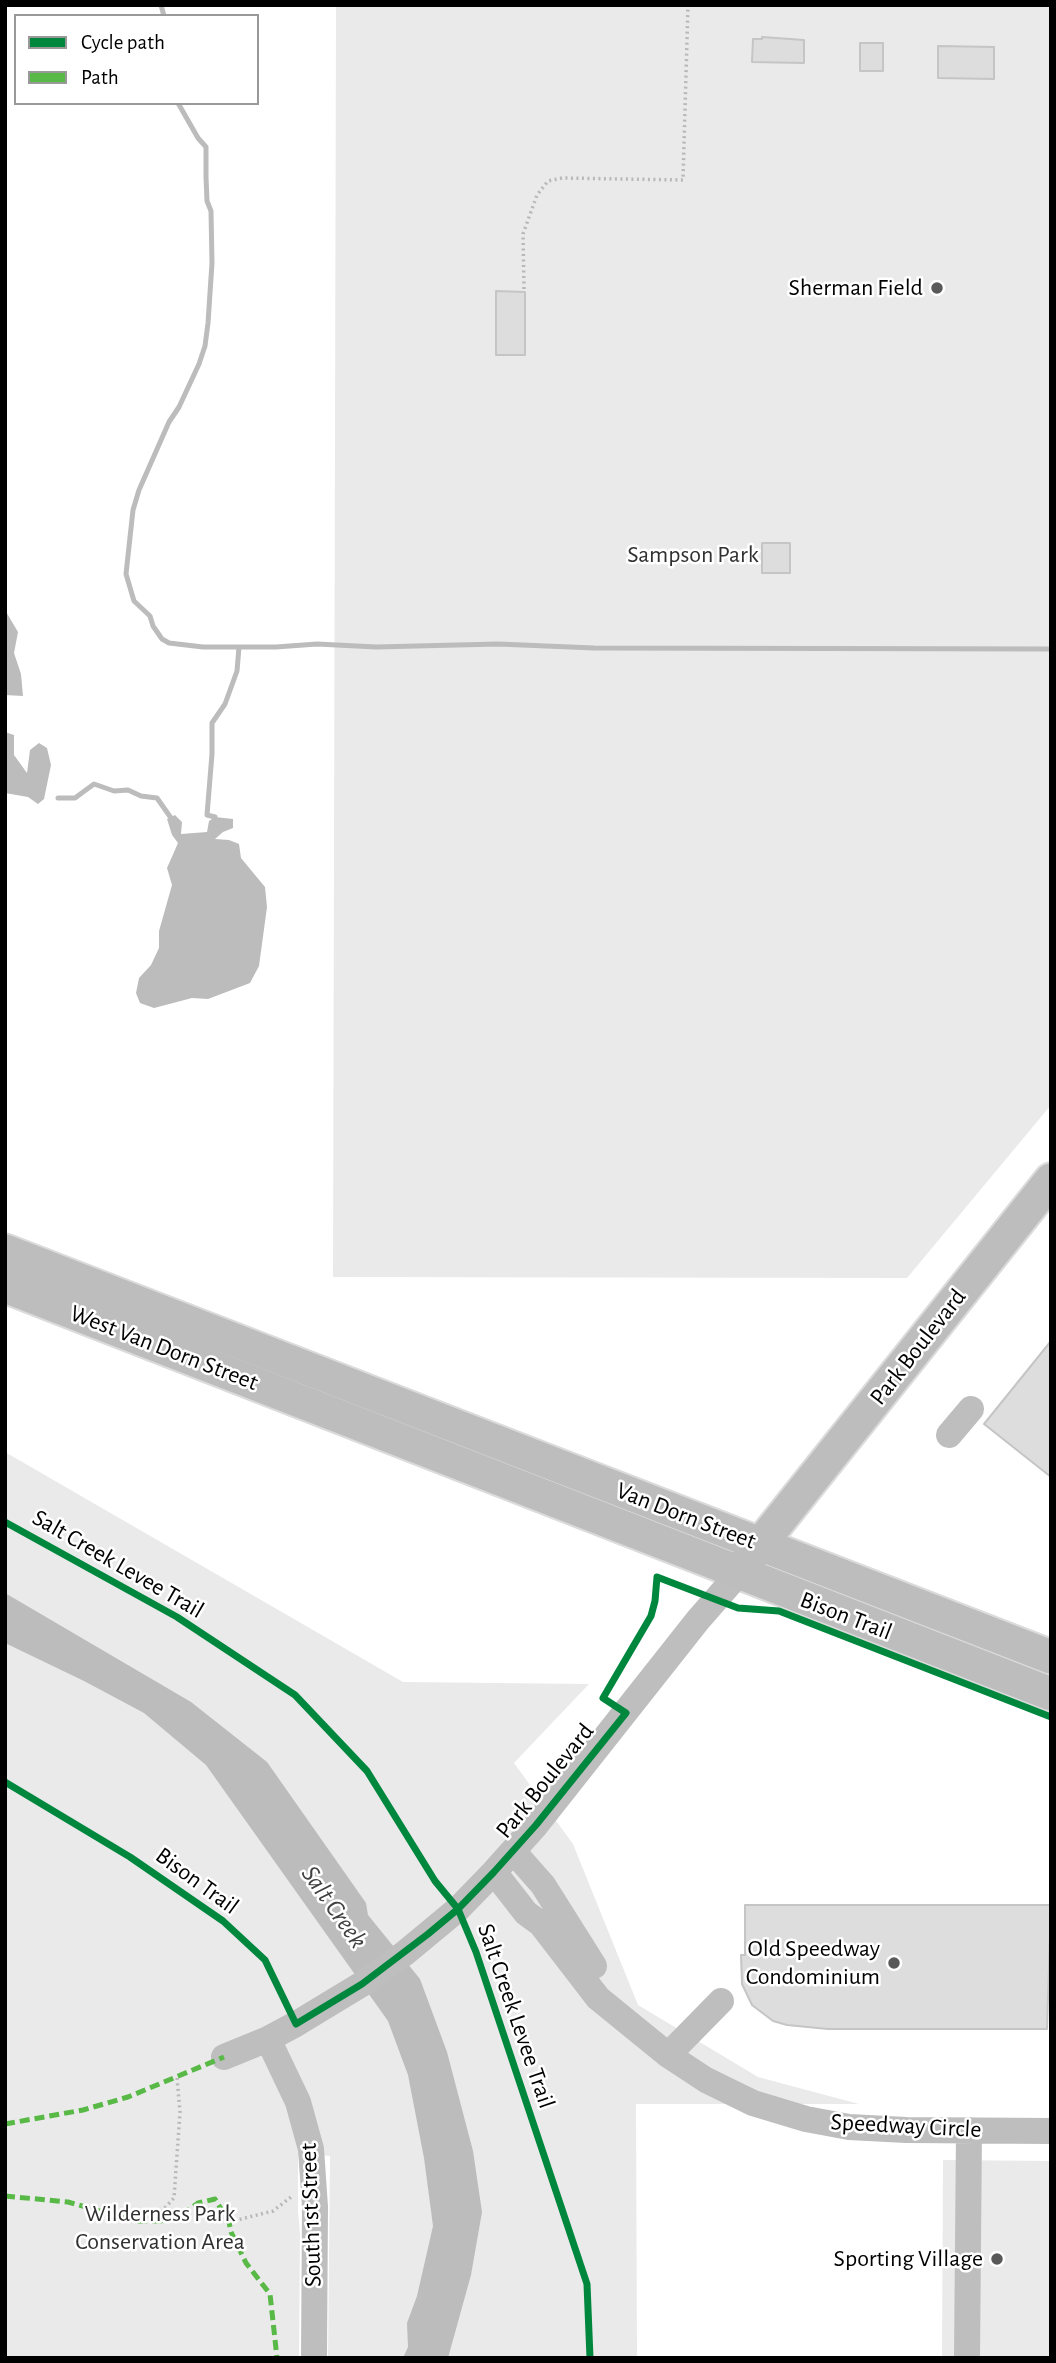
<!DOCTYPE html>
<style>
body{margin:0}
#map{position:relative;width:1056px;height:2363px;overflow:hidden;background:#fff;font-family:"Alegreya Sans",sans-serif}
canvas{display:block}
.frame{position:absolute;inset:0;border:7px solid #000;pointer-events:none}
.legend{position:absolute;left:14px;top:14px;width:245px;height:91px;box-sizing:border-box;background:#fff;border:2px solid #999;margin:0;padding:9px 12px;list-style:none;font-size:21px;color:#000}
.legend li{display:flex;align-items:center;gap:14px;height:35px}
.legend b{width:35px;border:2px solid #999}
</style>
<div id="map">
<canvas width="1056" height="2363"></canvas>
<div class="frame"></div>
<ul class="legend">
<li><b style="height:9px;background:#00873e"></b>Cycle path</li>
<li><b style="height:9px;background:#58b947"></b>Path</li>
</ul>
</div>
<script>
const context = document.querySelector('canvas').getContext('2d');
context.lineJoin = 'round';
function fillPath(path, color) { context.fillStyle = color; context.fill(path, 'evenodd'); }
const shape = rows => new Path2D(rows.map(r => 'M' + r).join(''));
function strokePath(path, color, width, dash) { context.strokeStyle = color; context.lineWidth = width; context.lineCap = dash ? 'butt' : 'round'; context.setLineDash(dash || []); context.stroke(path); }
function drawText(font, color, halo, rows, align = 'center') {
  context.font = font + ' "Alegreya Sans",sans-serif'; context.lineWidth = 5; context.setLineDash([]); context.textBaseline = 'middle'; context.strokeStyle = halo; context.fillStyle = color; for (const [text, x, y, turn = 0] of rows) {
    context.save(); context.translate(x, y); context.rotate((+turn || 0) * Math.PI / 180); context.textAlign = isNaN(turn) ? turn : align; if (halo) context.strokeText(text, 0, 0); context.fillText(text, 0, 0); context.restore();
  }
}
fillPath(shape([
 [336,5,1051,5,1051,1105,907,1278,333,1277],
 [5,1452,403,1682,589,1684,514,1763,573,1844,638,2005,758,2077,859,2104,636,2104,637,2358,328,2358,330,2156,320,2155,298,2156,298,2212,300,2235,299,2358,5,2358],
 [943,2160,1051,2161,1051,2358,942,2358]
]), '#eaeaea');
fillPath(shape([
 [5,610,18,632,14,653,21,674,23,696,5,695],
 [5,732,14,735,14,755,27,773,30,750,39,743,47,748,51,765,44,799,38,804,28,797,5,793],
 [175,815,182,822,181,834,207,832,209,821,215,817,233,819,233,828,223,832,215,839,229,840,239,844,241,858,265,887,267,907,259,966,250,983,208,999,192,998,154,1008,140,1003,136,993,139,978,151,965,159,948,159,931,172,885,167,868,178,843,172,835,167,819],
 [5,1593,191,1702,267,1762,366,1903,368,1915,420,1979,447,2052,473,2151,482,2212,471,2275,448,2358,403,2358,408,2347,407,2323,417,2296,433,2226,424,2158,408,2075,388,2021,206,1765,144,1713,84,1681,5,1643]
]), '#bcbcbc');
strokePath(shape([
 [161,5,164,16],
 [178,103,198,138,206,147,206,177,207,201,211,211,212,263,208,323,205,346,199,364,179,407,169,422,139,490,133,510,126,574,134,601,150,616,153,626,162,639,169,643,203,647,276,647,317,644,376,647,498,644,594,648,1051,649],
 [58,798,75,798,94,784,114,791,128,790,141,796,157,798,171,818],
 [215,817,207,815,212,754,212,723,225,704,237,671,239,647]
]), '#bcbcbc', 5);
const building = shape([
 [762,37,804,40,804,63,752,62,753,39,762,39,762,37],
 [860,43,883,43,883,71,860,71,860,43],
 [938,46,994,47,994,79,938,78,938,46],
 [496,291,525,292,525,355,496,355,496,291],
 [762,543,790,543,790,573,762,573,762,543],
 [1051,1341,1051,1477,984,1424,1051,1341],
 [745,1905,1051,1905,1047,2029,828,2029,787,2025,773,2021,752,2005,742,1984,741,1955,745,1955,745,1905]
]);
fillPath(building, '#ddd');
strokePath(building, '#c5c5c5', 2);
const major = shape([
 [5,1251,1051,1657],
 [5,1286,1051,1694],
 [747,1561,1051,1180]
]);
strokePath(major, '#dbdbdb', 37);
strokePath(shape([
 [524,289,523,234,537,195,548,181,562,178,683,180,688,5],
 [135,2221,161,2212,174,2198,180,2112,177,2078],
 [229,2222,273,2211,291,2197]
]), '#b8b8b8', 3.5, [2, 3.5]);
strokePath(shape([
 [949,1435,971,1409],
 [513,1851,543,1885,594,1966],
 [494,1872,526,1913,541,1924,598,1998,668,2055,706,2080,753,2103,806,2119,849,2127,906,2130,1051,2131],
 [268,2039,298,2102,311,2149,315,2207,314,2358],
 [668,2055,721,2001],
 [224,2057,268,2039,296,2024,362,1984,405,1953,458,1909,494,1872,536,1825,698,1620,740,1572],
 [967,2358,969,2130]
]), '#bebebe', 26);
strokePath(major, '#bdbdbd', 33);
strokePath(shape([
 [5,2124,83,2110,128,2097,224,2057],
 [5,2196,68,2202,135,2221,161,2221,184,2213,198,2203,215,2199,229,2222,231,2232,246,2263,270,2294,277,2358]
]), '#58b947', 5, [10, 5]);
strokePath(shape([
 [5,1522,177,1617,295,1695,367,1771,435,1881,458,1909,476,1952,587,2284,590,2358],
 [5,1782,130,1857,223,1921,265,1960,296,2024,362,1984,428,1934,458,1909,494,1872,536,1825,626,1713,603,1698,651,1616,655,1601,657,1577,738,1608,779,1611,1051,1717]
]), '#00873e', 7);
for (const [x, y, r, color] of [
 [937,288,7,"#595959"],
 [894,1963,7,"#595959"],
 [997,2259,7,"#595959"]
]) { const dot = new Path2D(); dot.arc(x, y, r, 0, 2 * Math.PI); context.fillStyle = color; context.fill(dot); strokePath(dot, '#fff', 2.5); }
drawText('24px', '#000', '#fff', [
 ["Sherman Field",923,288],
 ["Old Speedway",880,1949],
 ["Condominium",880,1977],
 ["Sporting Village",983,2259]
], 'right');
drawText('24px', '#303030', '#fff', [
 ["Sampson Park",693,555],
 ["Wilderness Park",160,2214],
 ["Conservation Area",160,2242]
]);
drawText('24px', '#000', '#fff', [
 ["Park Boulevard",918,1347,-52],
 ["West Van Dorn Street",164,1348,21],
 ["Van Dorn Street",686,1516,21],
 ["Salt Creek Levee Trail",118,1564,30],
 ["Bison Trail",846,1616,21],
 ["Park Boulevard",545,1781,-51],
 ["Bison Trail",197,1881,36],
 ["Salt Creek Levee Trail",516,2016,71],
 ["Speedway Circle",906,2126,3],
 ["South 1st Street",311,2215,-92]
]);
drawText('italic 26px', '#414141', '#fff', [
 ["Salt Creek",334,1907,55]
]);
</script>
